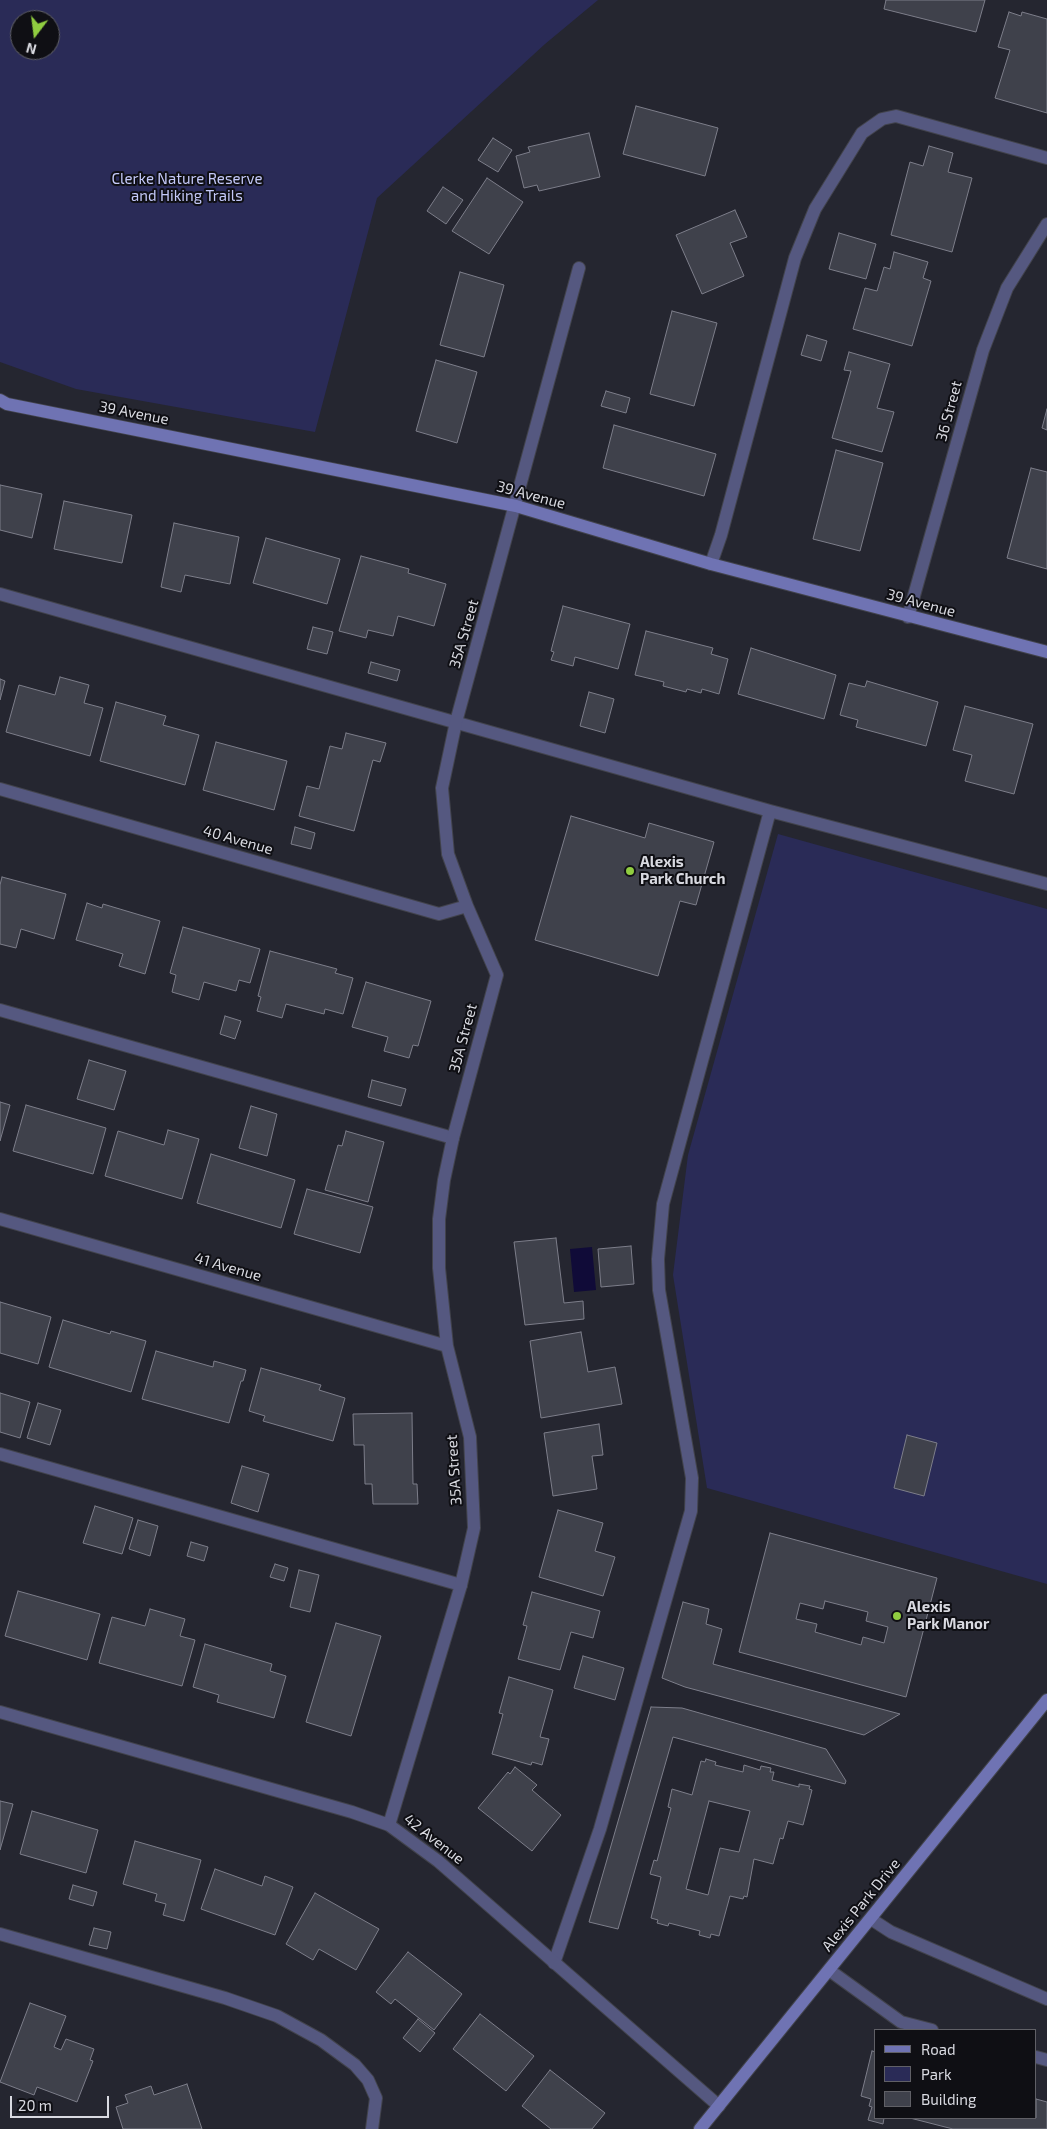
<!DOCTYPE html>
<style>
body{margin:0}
#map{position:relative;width:1047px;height:2129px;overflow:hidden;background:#252630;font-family:"Exo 2",sans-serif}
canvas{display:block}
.legend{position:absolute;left:874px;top:2029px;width:162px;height:90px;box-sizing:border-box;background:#0f0f14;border:1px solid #606066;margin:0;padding:6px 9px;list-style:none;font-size:15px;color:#d9dae1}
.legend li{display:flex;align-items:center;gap:10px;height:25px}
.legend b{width:25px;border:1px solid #606066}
.north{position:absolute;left:10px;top:10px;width:50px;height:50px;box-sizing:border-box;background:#0f0f14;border:1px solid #606066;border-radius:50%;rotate:195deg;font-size:14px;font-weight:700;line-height:20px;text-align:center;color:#d9dae1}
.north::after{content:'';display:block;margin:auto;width:18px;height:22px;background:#90cd40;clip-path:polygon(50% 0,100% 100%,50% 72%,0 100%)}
.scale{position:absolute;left:10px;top:2096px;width:99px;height:22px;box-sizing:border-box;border:2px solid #d9dae1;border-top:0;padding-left:6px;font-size:15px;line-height:18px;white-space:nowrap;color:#d9dae1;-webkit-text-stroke:4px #0f0f14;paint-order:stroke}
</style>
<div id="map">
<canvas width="1047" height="2129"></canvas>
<ul class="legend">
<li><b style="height:6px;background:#6f73b3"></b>Road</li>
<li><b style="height:14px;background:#2a2b57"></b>Park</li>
<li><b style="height:14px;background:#3f414b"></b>Building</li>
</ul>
<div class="north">N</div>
<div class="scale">20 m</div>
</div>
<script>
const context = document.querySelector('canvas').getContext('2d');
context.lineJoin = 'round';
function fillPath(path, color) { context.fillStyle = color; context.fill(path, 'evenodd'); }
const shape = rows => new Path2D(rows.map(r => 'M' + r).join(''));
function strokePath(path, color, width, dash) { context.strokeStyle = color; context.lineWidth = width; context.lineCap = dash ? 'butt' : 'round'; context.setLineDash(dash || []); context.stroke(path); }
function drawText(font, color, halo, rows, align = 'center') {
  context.font = font + ' "Exo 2",sans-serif'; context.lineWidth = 4; context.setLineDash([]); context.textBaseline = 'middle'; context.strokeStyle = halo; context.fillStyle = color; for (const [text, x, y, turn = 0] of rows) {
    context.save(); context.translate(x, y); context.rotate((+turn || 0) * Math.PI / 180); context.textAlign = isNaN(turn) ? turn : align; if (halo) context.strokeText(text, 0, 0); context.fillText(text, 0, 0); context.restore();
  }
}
fillPath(shape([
 [0,0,598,0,545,44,377,198,315,432,76,389,0,362],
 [20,20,50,20,50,50,20,50],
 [778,834,1047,909,1047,1584,707,1488,673,1275,688,1155]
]), '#2a2b57');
fillPath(shape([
 [592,1247,596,1290,574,1292,570,1249]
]), '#100b38');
const building = shape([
 [886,0,985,0,976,32,884,9,886,0],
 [1009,12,1021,16,1022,12,1047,19,1047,113,995,98,1010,50,998,47,1009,12],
 [636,106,718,128,705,176,623,154,636,106],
 [589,133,600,177,539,191,537,185,524,188,516,156,530,152,528,147,589,133],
 [493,138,512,150,498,172,478,160,493,138],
 [929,146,953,153,948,172,972,178,952,252,891,235,910,162,923,166,929,146],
 [487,178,523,202,489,254,452,231,487,178],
 [443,187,463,200,446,224,427,211,443,187],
 [735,210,747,237,730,243,744,276,702,294,676,235,735,210],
 [839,233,876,244,866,279,829,269,839,233],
 [894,252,928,262,923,278,931,281,912,346,853,329,865,288,877,291,884,267,890,269,894,252],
 [460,272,504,285,484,357,440,345,460,272],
 [672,311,717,323,694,406,650,394,672,311],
 [807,335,827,341,821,361,801,355,807,335],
 [849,352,890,364,877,408,894,412,882,452,832,438,851,371,844,370,849,352],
 [436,360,477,372,457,443,416,431,436,360],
 [606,391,630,398,626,413,601,406,606,391],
 [1047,409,1047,430,1042,428,1047,409],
 [614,425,716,454,704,496,603,468,614,425],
 [836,450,883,463,860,551,813,539,836,450],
 [1031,468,1047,472,1047,569,1007,558,1031,468],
 [0,485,42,494,32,538,0,530,0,485],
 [64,501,132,515,122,563,54,549,64,501],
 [174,523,239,537,230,584,185,575,181,592,161,587,174,523],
 [266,538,340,559,327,604,253,583,266,538],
 [361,556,409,569,408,573,446,584,434,626,398,616,393,636,368,630,366,638,339,631,361,556],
 [563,606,630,624,618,669,575,657,573,666,551,660,554,652,551,651,563,606],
 [313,627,333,632,327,654,307,649,313,627],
 [646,631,713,648,711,654,728,659,719,694,702,689,701,693,687,689,686,692,663,686,664,682,635,675,646,631],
 [751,648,836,675,824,719,738,694,751,648],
 [371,662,400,670,397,681,368,673,371,662],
 [60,677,89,685,84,703,103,708,90,756,6,732,19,685,55,695,60,677],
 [0,679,5,681,0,700,0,679],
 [867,681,938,702,926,746,856,727,858,720,840,715,849,683,865,687,867,681],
 [589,692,614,699,605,733,580,726,589,692],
 [116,702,166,716,163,725,199,735,185,785,100,761,116,702],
 [965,706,1033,724,1014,794,965,781,972,755,953,750,965,706],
 [346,733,386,743,380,762,373,760,354,831,299,816,307,786,319,789,330,746,342,749,346,733],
 [216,742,287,761,274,810,203,790,216,742],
 [571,816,645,838,649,823,714,842,696,905,680,901,658,976,535,940,571,816],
 [295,827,315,833,311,849,291,844,295,827],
 [2,877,66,894,54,939,21,929,16,948,0,944,0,885,2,877],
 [87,903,102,908,103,904,160,921,145,974,119,966,123,954,76,940,87,903],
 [183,927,260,949,250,983,239,980,236,991,204,982,199,1000,172,992,176,975,170,973,183,927],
 [270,951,337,969,335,973,353,978,343,1014,325,1009,324,1014,286,1004,282,1018,257,1011,261,997,258,996,270,951],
 [366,982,431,1001,418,1046,413,1045,409,1058,384,1051,388,1037,352,1027,366,982],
 [225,1016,241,1021,235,1039,220,1034,225,1016],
 [89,1060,126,1071,114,1110,77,1099,89,1060],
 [372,1080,406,1089,401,1106,368,1097,372,1080],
 [0,1102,10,1105,0,1141,0,1102],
 [26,1105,106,1128,93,1174,13,1151,26,1105],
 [251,1106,277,1114,267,1156,239,1148,251,1106],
 [168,1130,199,1139,182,1199,105,1176,118,1131,164,1145,168,1130],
 [346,1131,384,1142,368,1202,325,1190,338,1145,342,1146,346,1131],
 [211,1154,295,1180,281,1228,197,1203,211,1154],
 [307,1189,373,1207,360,1253,294,1234,307,1189],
 [556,1238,564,1303,583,1301,584,1319,525,1325,514,1242,556,1238],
 [631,1246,634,1284,601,1287,598,1249,631,1246],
 [0,1302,51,1317,38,1364,0,1353,0,1302],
 [63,1320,110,1334,111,1331,146,1341,131,1392,49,1367,63,1320],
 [581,1332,588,1372,615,1367,622,1404,541,1418,530,1341,581,1332],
 [156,1351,213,1367,214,1361,246,1370,243,1381,241,1381,229,1423,142,1399,156,1351],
 [261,1368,321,1385,319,1390,345,1398,333,1441,263,1421,265,1416,249,1411,261,1368],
 [0,1393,30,1402,20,1438,0,1432,0,1393],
 [38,1403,61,1410,50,1445,27,1438,38,1403],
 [412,1413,413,1484,417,1484,418,1504,373,1504,372,1484,365,1484,364,1445,354,1445,353,1414,412,1413],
 [599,1424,603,1455,592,1456,597,1489,553,1496,544,1433,599,1424],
 [907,1435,937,1443,924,1496,894,1488,907,1435],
 [242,1466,269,1474,258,1512,231,1503,242,1466],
 [95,1506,133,1518,122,1554,83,1543,95,1506],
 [558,1510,603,1523,595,1551,615,1557,603,1596,539,1577,558,1510],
 [138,1520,158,1526,150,1556,129,1549,138,1520],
 [770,1533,937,1578,906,1697,739,1652,770,1533],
 [825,1601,868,1612,866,1621,888,1627,884,1643,863,1637,861,1645,815,1632,817,1624,796,1619,800,1603,823,1609,825,1601],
 [191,1542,208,1547,204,1561,187,1556,191,1542],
 [275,1564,288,1568,284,1581,270,1577,275,1564],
 [299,1570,319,1575,310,1612,290,1607,299,1570],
 [18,1591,100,1614,87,1660,5,1636,18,1591],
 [532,1592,600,1611,593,1638,571,1632,560,1670,518,1659,527,1626,523,1625,532,1592],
 [683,1602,709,1609,706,1624,722,1629,713,1664,900,1714,864,1735,685,1687,662,1678,683,1602],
 [150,1609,185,1619,180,1636,195,1640,182,1686,99,1663,112,1617,145,1626,150,1609],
 [336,1623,381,1636,351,1736,306,1722,336,1623],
 [205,1644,272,1664,270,1671,286,1676,274,1718,217,1702,219,1695,193,1687,205,1644],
 [583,1656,624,1668,615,1700,574,1688,583,1656],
 [509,1677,553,1690,540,1737,549,1739,542,1765,532,1762,531,1765,492,1754,503,1714,499,1713,509,1677],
 [651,1707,682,1708,826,1749,846,1781,845,1784,673,1737,618,1929,589,1922,651,1707],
 [706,1759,716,1762,715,1765,743,1772,744,1765,760,1770,761,1766,771,1768,770,1772,774,1772,772,1780,799,1787,799,1784,810,1786,809,1789,812,1790,803,1825,788,1821,783,1839,780,1838,773,1864,754,1859,747,1897,744,1896,743,1899,730,1896,719,1936,711,1934,710,1938,699,1935,700,1931,669,1923,668,1926,657,1923,658,1920,651,1918,661,1877,650,1874,654,1860,657,1861,671,1808,668,1807,672,1789,692,1795,701,1761,705,1762,706,1759],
 [709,1801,750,1811,739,1852,720,1848,708,1895,686,1889,709,1801],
 [515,1767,537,1785,532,1790,561,1815,532,1851,478,1808,508,1772,510,1774,515,1767],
 [0,1801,13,1804,0,1850,0,1801],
 [32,1811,98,1830,86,1873,20,1854,32,1811],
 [135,1841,201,1860,184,1921,163,1915,166,1904,155,1901,157,1894,123,1884,135,1841],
 [215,1869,262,1886,265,1876,293,1887,275,1935,201,1909,215,1869],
 [73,1885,97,1892,93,1906,69,1899,73,1885],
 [315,1893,379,1929,356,1970,319,1949,313,1960,286,1944,315,1893],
 [94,1928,111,1932,107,1949,89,1945,94,1928],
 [408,1952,462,1994,434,2030,395,1999,391,2004,376,1992,408,1952],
 [30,2003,66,2016,54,2047,61,2050,66,2039,94,2049,90,2060,93,2061,77,2102,37,2087,34,2095,0,2082,30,2003],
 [480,2014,534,2056,506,2091,453,2049,480,2014],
 [418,2019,435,2033,420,2052,403,2038,418,2019],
 [872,2051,876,2052,876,2118,884,2118,883,2124,868,2120,872,2107,869,2106,871,2099,861,2096,872,2051],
 [550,2070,605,2113,592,2129,551,2129,522,2106,550,2070],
 [187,2084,202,2129,123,2129,116,2107,128,2103,125,2095,151,2086,154,2095,187,2084],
 [1036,2099,1047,2102,1047,2129,953,2129,910,2118,1036,2118,1036,2099]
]);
fillPath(building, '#3f414b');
strokePath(building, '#7d7e8a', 1);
const lane = shape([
 [711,564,721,535,795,258,815,209,862,133,882,119,896,116,1047,158],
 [0,594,770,811,1047,884],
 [0,1010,453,1138],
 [0,1454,461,1585],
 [871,1919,891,1932,1047,1999],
 [0,1934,225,1998,277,2016,321,2040,355,2065,368,2080,376,2098,372,2129],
 [554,1963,600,1829,691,1511,692,1478,659,1290,658,1259,663,1204,770,811],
 [829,1970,901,2022,932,2030],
 [1036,2057,1047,2060]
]);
const street = shape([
 [908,617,983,350,1007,288,1047,224],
 [0,789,439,914,467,906],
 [0,1219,447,1346],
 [0,1712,352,1812,389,1825,438,1861,719,2106],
 [389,1825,461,1585,474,1528,470,1437,447,1346,439,1268,439,1219,444,1180,453,1138,497,975,467,906,448,854,442,788,456,722,579,268]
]);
const secondary = shape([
 [0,400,7,404,516,506,711,564,1047,652],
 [700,2129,1047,1700]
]);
strokePath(lane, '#42434c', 14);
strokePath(street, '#42434c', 14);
strokePath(secondary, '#42434c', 14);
strokePath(lane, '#555880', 12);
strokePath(street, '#555880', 12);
strokePath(secondary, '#6f73b3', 12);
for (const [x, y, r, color] of [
 [630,871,5,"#90cd40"],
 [897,1616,5,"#90cd40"]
]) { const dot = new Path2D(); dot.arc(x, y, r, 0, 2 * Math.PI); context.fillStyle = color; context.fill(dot); strokePath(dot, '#0f0f14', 2); }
drawText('15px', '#c4c9f9', '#0f0f14', [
 ["Clerke Nature Reserve",187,179],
 ["and Hiking Trails",187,196]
]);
drawText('15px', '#d9dae1', '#0f0f14', [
 ["36 Street",949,411,-75],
 ["39 Avenue",134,413,11],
 ["39 Avenue",531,495,15],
 ["39 Avenue",921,603,15],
 ["35A Street",464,634,-74],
 ["40 Avenue",238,840,16],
 ["35A Street",463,1038,-75],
 ["41 Avenue",228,1267,16],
 ["35A Street",454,1470,-94],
 ["42 Avenue",434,1839,38],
 ["Alexis Park Drive",861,1905,-51]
]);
drawText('bold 15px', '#d9dae1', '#0f0f14', [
 ["Alexis",640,862],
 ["Park Church",640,879],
 ["Alexis",907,1607],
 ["Park Manor",907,1624]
], 'left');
</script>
